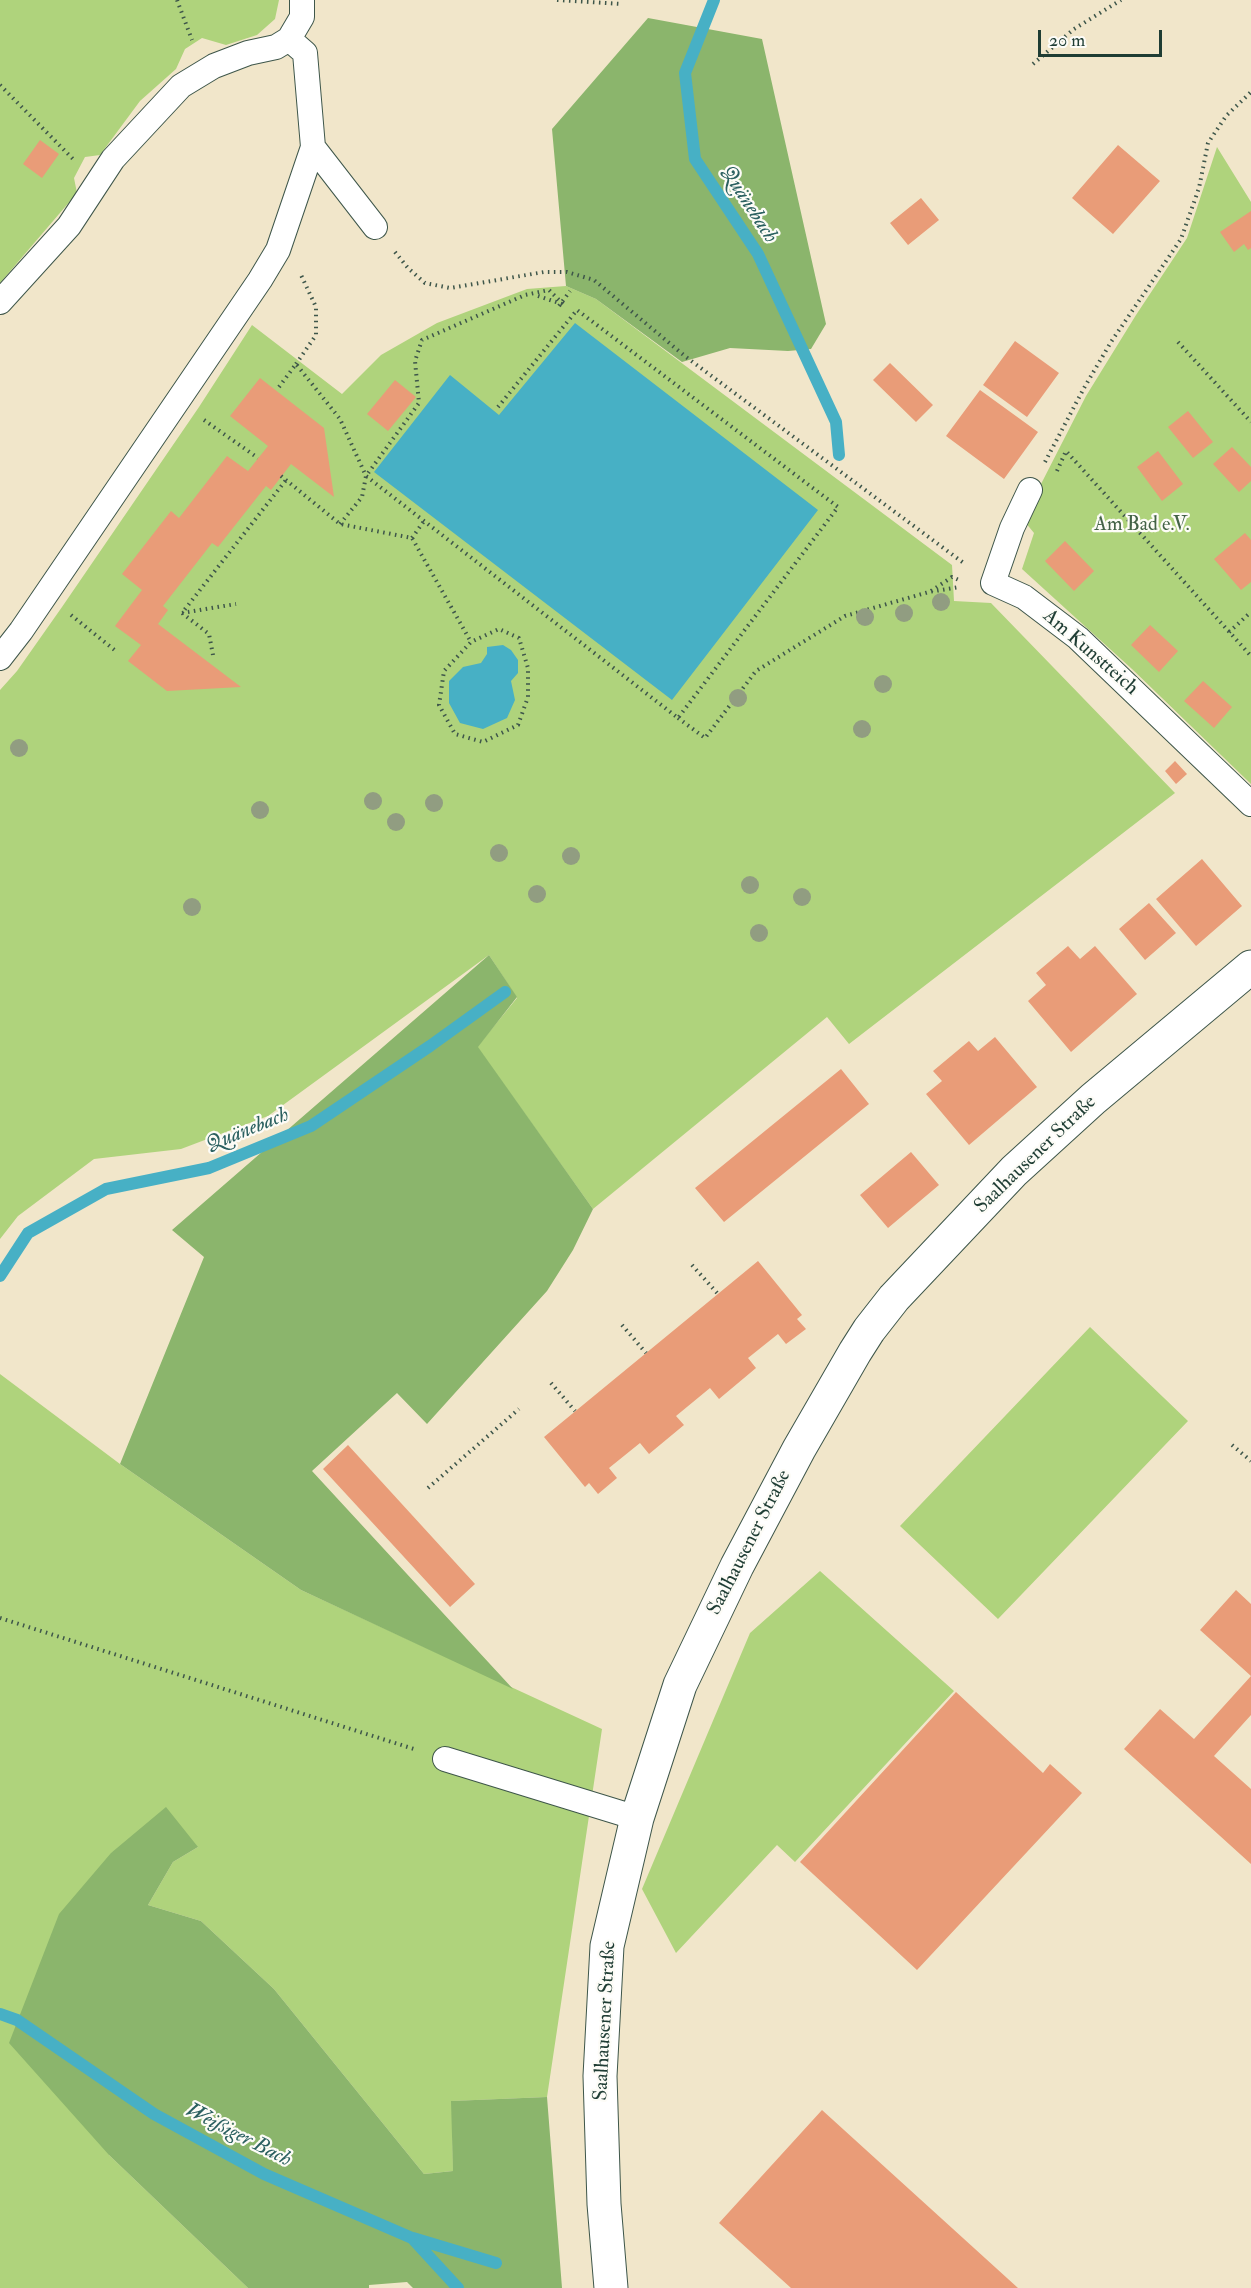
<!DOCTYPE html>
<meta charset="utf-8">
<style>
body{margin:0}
#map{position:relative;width:1251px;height:2288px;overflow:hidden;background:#f1e6ca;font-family:"IM FELL Double Pica",serif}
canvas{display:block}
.scale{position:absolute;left:1038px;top:30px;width:124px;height:27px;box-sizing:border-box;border:3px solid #1f3d34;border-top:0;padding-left:8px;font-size:18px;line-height:21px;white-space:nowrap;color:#1f3d34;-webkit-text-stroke:4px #fdfcf7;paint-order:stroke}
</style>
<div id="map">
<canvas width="1251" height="2288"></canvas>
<div class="scale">20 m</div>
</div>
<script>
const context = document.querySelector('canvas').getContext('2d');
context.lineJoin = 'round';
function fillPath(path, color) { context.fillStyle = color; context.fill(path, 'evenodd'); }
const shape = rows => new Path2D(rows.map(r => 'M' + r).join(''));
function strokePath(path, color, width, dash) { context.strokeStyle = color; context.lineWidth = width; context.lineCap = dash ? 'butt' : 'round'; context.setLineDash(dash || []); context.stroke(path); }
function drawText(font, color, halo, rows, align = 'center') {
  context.font = font + ' "IM FELL Double Pica",serif'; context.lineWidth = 4.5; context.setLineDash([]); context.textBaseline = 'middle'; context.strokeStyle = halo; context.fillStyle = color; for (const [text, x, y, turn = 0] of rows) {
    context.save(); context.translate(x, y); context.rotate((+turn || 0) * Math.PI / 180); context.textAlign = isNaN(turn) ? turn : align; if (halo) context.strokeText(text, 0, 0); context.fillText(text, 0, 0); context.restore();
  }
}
fillPath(shape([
 [0,0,279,0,275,19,257,35,226,45,202,38,185,49,176,69,140,101,100,155,85,157,74,178,77,193,0,283],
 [1217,147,1251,202,1251,784,1132,669,1022,569,1034,533,1025,522,1040,486,1086,396,1136,315,1187,238],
 [566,286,596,299,952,565,954,601,991,603,1175,793,849,1044,827,1017,593,1209,477,1047,517,998,489,955,268,1116,181,1149,94,1159,18,1216,0,1239,0,690,17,671,62,607,199,407,252,325,342,394,381,355,437,323,527,289],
 [1090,1327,1188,1421,998,1619,900,1526],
 [0,1374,120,1464,301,1590,602,1729,547,2097,452,2101,453,2171,424,2174,274,1989,201,1921,148,1905,173,1862,198,1847,111,1853,109,2155,248,2288,0,2288],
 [820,1571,954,1691,795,1862,777,1845,676,1953,642,1889,750,1633]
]), '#afd37c');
fillPath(shape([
 [648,18,762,39,826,324,811,349,788,351,730,348,682,362,596,299,566,286,552,129],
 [489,955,517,997,478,1047,593,1209,573,1250,547,1291,427,1424,397,1393,312,1471,513,1689,301,1590,120,1464,204,1257,172,1230],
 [166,1807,198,1847,173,1862,148,1905,201,1921,274,1989,424,2174,453,2171,451,2101,547,2097,562,2288,413,2288,407,2282,369,2285,369,2288,248,2288,109,2155,9,2043,59,1914,111,1853]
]), '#8bb56c');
fillPath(shape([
 [575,323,818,510,672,700,374,472,450,375,499,415],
 [503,645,511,650,518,660,518,673,511,681,515,700,507,718,483,729,460,723,449,703,449,681,463,667,481,663,487,654,487,647]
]), '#47b0c5');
strokePath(shape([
 [714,0,685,73,695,159,758,254,836,422,839,455],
 [0,1276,28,1233,106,1189,209,1168,311,1126,430,1046,505,992],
 [0,2014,17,2020,154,2114,264,2174,412,2238,458,2288],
 [413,2238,496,2263]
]), '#47b0c5', 12);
fillPath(shape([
 [40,140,59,154,42,178,23,164],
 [1118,145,1160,181,1113,234,1072,198],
 [921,198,939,220,908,245,890,223],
 [1251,211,1251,248,1248,250,1244,244,1234,252,1220,232],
 [1015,341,1059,373,1027,417,983,385],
 [890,363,933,405,916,422,873,380],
 [260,378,324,428,334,497,291,464,271,490,266,486,218,547,212,543,163,606,168,610,158,624,241,687,167,691,128,661,141,645,115,626,142,590,122,574,171,511,179,518,227,456,248,471,268,446,230,416],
 [395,380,416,397,388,431,367,414],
 [980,390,1038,432,1004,479,946,436],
 [1188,411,1213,442,1193,458,1168,427],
 [1232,447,1251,467,1251,481,1239,492,1213,464],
 [1158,451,1183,484,1162,501,1137,467],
 [1245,533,1251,540,1251,582,1241,590,1214,559],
 [1065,541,1094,571,1074,591,1045,561],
 [1150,625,1178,651,1159,672,1131,645],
 [1203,681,1232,707,1214,728,1184,701],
 [1175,761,1187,774,1176,784,1165,771],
 [1202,859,1242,906,1196,946,1156,899],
 [1149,903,1176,933,1145,960,1119,929],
 [1068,946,1080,959,1095,946,1137,994,1071,1052,1028,1001,1046,985,1036,973],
 [995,1037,1037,1087,969,1145,926,1094,942,1081,933,1071,969,1041,978,1051],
 [841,1069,869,1104,724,1222,695,1188],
 [911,1152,939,1185,888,1228,860,1195],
 [758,1261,802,1315,797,1319,806,1329,786,1344,778,1334,748,1358,756,1368,719,1399,710,1388,676,1416,684,1425,649,1454,640,1443,609,1468,617,1478,598,1494,589,1483,585,1487,544,1437],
 [348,1445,475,1584,450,1607,323,1469],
 [1236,1590,1251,1604,1251,1715,1214,1756,1251,1789,1251,1864,1124,1749,1160,1709,1194,1739,1251,1676,1200,1630],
 [956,1692,1043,1773,1050,1764,1082,1793,917,1970,800,1862],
 [822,2110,1018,2288,791,2288,719,2223]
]), '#e99c78');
const service = shape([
 [313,147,375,227],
 [0,302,69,226,113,159,181,86,214,66,248,53,276,47,289,39,302,17,302,0],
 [1030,490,1012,528,993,583,1024,597,1078,638,1251,804],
 [0,658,21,631,260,280,278,250,313,147,305,53,289,39],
 [445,1759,637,1818]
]);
const minor = shape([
 [611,2288,604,2204,600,2076,607,1946,637,1818,680,1685,737,1566,799,1449,855,1352,869,1330,894,1298,1014,1171,1093,1099,1251,967]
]);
strokePath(service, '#3e564a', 26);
strokePath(minor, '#3e564a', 35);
strokePath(shape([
 [177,0,192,40],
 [557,0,621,4],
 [1033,64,1074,29,1121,0],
 [0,85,73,159],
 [395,252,408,268,425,283,450,288,544,272,567,272,594,280,686,357,965,564],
 [538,296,562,304],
 [559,306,570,291],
 [1178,342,1251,422],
 [296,364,316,335,316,307,301,275],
 [279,387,296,364,340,419,366,476,678,718,838,507,577,310,498,407],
 [204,420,258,458],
 [1045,462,1084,388,1111,342,1181,239,1199,188,1208,143,1226,116,1251,92],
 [1057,471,1066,451,1251,656],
 [281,476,340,524,412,538,471,642,444,671,439,705,455,734,483,742,518,725,528,697,528,668,519,638,499,629,471,642],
 [340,524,362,497,366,476,419,403,415,361,422,340,525,295,549,290,563,304],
 [412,538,424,521],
 [931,591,952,577,961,581],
 [182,613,236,604],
 [71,615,117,652],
 [1229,632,1251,612],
 [213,655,209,634,182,613,286,480],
 [678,718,705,738,756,671,845,616,929,592,959,587],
 [692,1265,718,1294],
 [622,1325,646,1353],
 [551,1383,575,1411],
 [1232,1445,1251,1461],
 [428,1488,519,1409],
 [0,1618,414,1749]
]), '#3e564a', 4, [1.5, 4.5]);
strokePath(service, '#fff', 24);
strokePath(minor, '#fff', 33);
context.fillStyle = '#919d81';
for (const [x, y] of [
 [941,602],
 [904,613],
 [865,617],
 [883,684],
 [738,698],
 [862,729],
 [19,748],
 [373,801],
 [434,803],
 [260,810],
 [396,822],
 [499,853],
 [571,856],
 [750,885],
 [537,894],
 [802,897],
 [192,907],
 [759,933]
]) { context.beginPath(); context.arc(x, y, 9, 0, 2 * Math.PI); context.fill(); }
drawText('20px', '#436246', '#fdfcf7', [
 ["Am Bad e.V.",1142,526]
]);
drawText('20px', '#1f3d34', '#fdfcf7', [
 ["Am Kunstteich",1090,653,41],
 ["Saalhausener Straße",1036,1155,-44],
 ["Saalhausener Straße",750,1543,-63],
 ["Saalhausener Straße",606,2021,-87]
]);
drawText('italic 21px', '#2b6060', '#fdfcf7', [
 ["Quänebach",748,205,57],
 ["Quänebach",248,1131,-22],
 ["Weißiger Bach",238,2136,27]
]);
</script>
